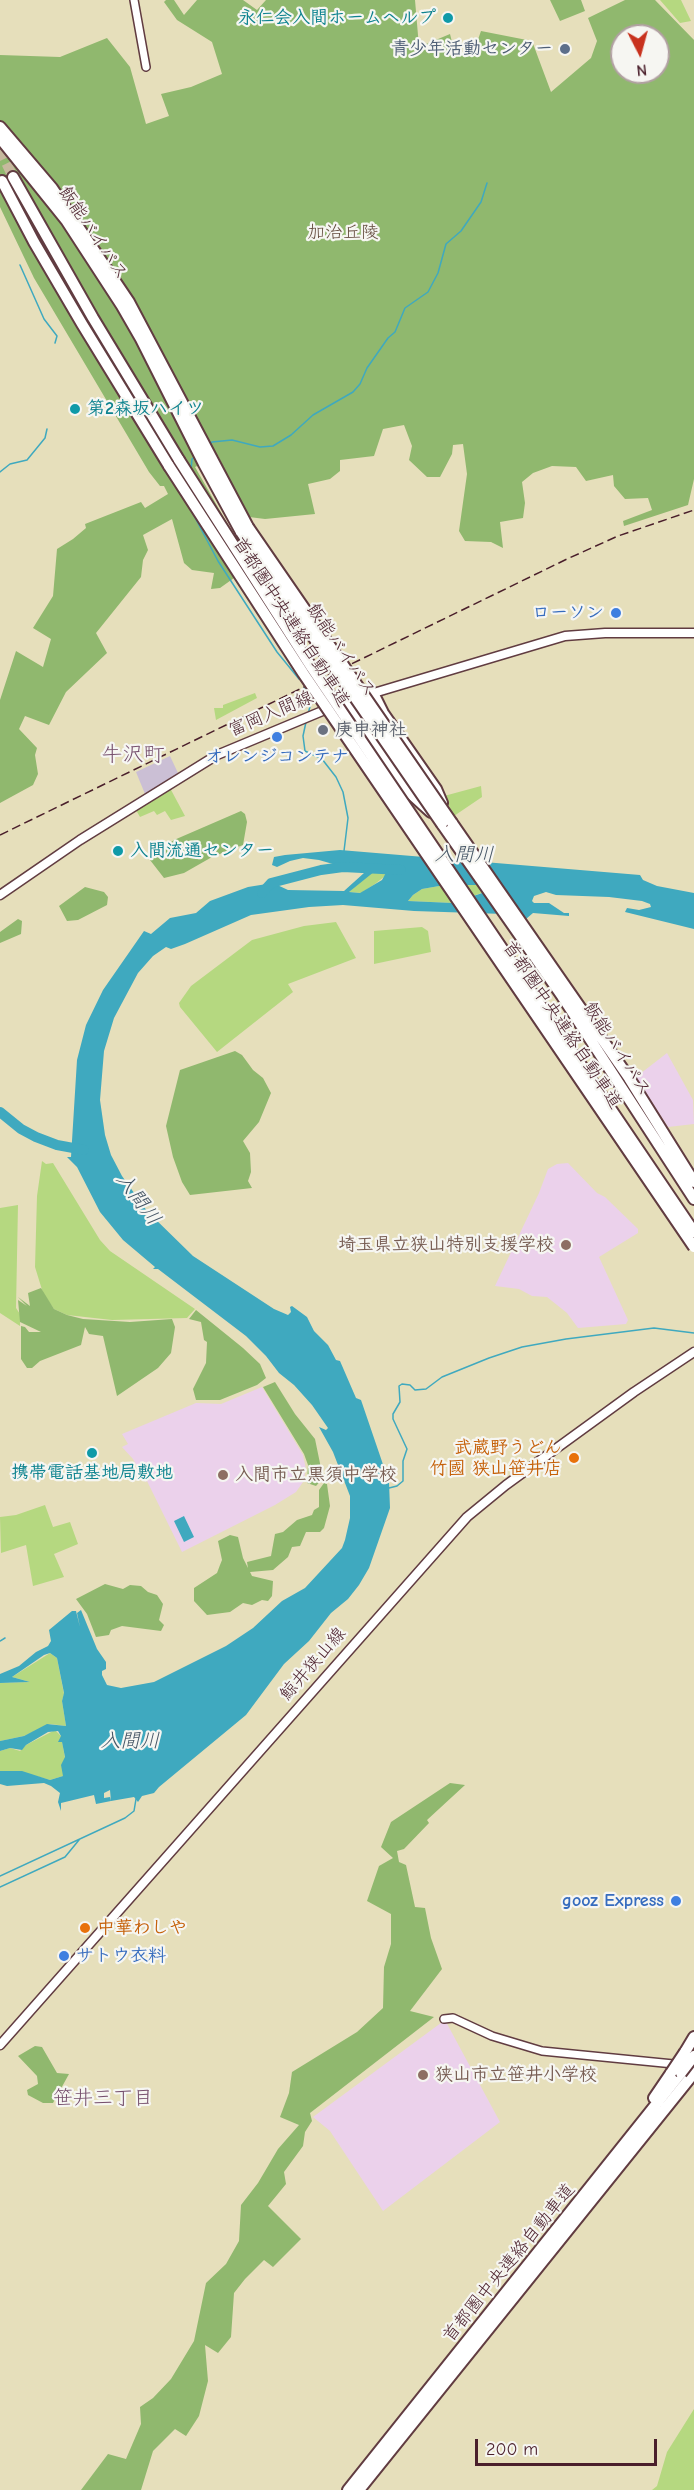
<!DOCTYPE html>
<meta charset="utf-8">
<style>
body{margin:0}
#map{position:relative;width:694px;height:2490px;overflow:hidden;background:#e6dfbb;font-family:"Comic Neue",sans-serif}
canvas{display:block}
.north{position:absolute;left:610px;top:24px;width:60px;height:60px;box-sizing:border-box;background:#f6f6f2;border:2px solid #b1a0a2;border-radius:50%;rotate:174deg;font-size:16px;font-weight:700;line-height:24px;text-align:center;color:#4a1f2b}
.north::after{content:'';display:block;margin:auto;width:21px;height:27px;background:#c8321e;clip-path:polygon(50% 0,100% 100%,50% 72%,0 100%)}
.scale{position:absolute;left:475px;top:2439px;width:182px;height:27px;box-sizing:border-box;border:3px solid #4a1f2b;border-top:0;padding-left:8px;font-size:18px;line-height:21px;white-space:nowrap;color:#4a1f2b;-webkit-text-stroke:4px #f6f6f2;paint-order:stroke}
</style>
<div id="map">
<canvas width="694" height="2490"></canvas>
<div class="north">N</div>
<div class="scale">200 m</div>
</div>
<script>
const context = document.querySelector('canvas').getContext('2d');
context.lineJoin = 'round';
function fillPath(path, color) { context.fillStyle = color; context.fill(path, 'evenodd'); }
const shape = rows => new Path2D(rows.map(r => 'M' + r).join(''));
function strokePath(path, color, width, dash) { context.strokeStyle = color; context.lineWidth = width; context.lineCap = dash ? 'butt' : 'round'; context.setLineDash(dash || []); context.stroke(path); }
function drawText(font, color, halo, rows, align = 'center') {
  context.font = font + ' "Comic Neue","Klee One",sans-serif'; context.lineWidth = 4.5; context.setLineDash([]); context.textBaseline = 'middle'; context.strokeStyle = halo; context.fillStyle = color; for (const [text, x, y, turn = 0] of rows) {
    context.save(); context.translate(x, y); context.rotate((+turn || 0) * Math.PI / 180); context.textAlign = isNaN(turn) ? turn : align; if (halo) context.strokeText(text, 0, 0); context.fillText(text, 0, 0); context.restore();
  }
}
fillPath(shape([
 [667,1053,693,1100,694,1124,668,1127,636,1077],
 [568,1163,597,1193,605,1197,638,1229,638,1233,599,1257,628,1320,626,1324,578,1328,567,1313,547,1297,532,1296,519,1289,495,1286,539,1193,548,1169,557,1164],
 [262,1387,303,1455,306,1469,303,1482,296,1492,275,1505,182,1552,147,1481,145,1482,133,1459,122,1447,128,1444,122,1434,196,1403,221,1404],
 [445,2020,500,2122,383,2211,330,2131,313,2117]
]), '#ebd1eb');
fillPath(shape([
 [170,756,178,773,145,794,136,772]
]), '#cbbfd5');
fillPath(shape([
 [660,0,681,0,691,21,680,23],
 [255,693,257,698,216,720,214,708,223,708,223,705],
 [481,786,482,797,454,816,444,796],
 [170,788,185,816,171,820,165,811,157,815,154,811,140,817,136,810],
 [386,867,388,869,385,876,375,884,361,893,349,892,372,871,380,867],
 [445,885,490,885,490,890,453,903,408,901,413,895,422,889],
 [336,922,356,958,288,984,293,992,217,1052,180,1007,179,1003,191,986,252,940,304,926],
 [422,927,428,931,431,952,374,964,374,931],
 [42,1161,46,1164,53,1163,100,1240,110,1251,195,1309,187,1318,112,1320,67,1315,54,1309,43,1293,35,1267,37,1196],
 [18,1205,16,1308,20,1314,20,1326,0,1313,0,1208],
 [45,1505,53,1527,70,1522,78,1544,54,1554,64,1577,33,1586,26,1545,1,1553,0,1517,16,1515],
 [50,1653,57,1658,64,1694,62,1701,66,1726,50,1724,24,1736,0,1741,0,1683,30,1682,12,1677],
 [55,1730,61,1736,65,1758,63,1776,50,1780,18,1771,0,1771,0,1751,10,1748,20,1751,26,1745],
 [694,2409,694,2490,652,2490,657,2486,667,2452]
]), '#b5d880');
fillPath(shape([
 [166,0,174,0,184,15,197,0,243,0,257,10,266,0,415,0,419,47,450,34,455,54,474,51,481,31,532,41,551,92,591,58,597,41,588,18,625,0,655,0,694,40,694,479,688,505,624,526,623,521,652,510,648,498,625,499,614,486,613,475,586,481,576,467,552,466,533,473,522,482,525,503,523,518,500,522,503,548,491,542,465,541,459,531,467,474,463,444,453,445,452,454,440,477,427,477,409,460,412,446,404,425,383,429,374,456,340,460,340,471,330,479,308,484,315,514,265,519,249,517,218,456,195,467,232,532,230,571,234,578,220,588,211,589,214,573,192,570,184,563,172,519,143,535,148,550,143,560,141,577,96,633,107,653,66,692,49,725,25,716,19,729,37,748,35,755,38,774,33,785,0,803,0,700,16,651,43,667,51,639,33,628,53,596,57,549,73,539,86,528,85,524,141,502,145,508,168,494,164,486,160,486,149,472,34,278,0,207,0,55,60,57,107,38,130,67,146,124,169,116,161,94,191,87,222,74,212,42,177,20,164,2],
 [622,36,658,36,658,72,622,72],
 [550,0,581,0,585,11,560,21],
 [241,811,245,814,247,822,243,845,212,857,184,873,164,878,150,860,152,855,174,840],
 [85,887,104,892,108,897,107,905,78,920,67,921,59,906],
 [18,919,22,921,21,934,0,943,0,932],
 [235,1051,242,1055,253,1070,263,1078,271,1093,259,1122,243,1141,250,1153,251,1172,248,1181,252,1188,190,1195,182,1182,173,1157,166,1126,180,1070],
 [41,1288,54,1309,67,1315,83,1319,130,1322,172,1319,175,1327,171,1353,158,1368,117,1396,103,1336,89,1334,85,1327,81,1345,40,1361,32,1368,27,1368,21,1359,21,1326,25,1327,29,1332,41,1332,20,1322,18,1300,27,1306,18,1297,30,1306,28,1293],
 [196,1310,243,1348,260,1364,266,1378,257,1385,220,1400,196,1400,193,1389,206,1363,207,1342,204,1340,201,1322,189,1319],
 [275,1382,295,1414,315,1439,323,1478,316,1486,307,1483,308,1465,304,1454,263,1387],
 [324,1483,327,1484,330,1506,324,1528,320,1532,306,1532,300,1546,292,1547,288,1557,273,1570,250,1572,252,1576,273,1581,272,1596,268,1601,262,1600,252,1605,243,1603,230,1612,207,1615,194,1601,194,1588,217,1573,220,1565,222,1560,218,1541,230,1535,238,1537,243,1558,248,1568,247,1562,271,1556,275,1534,283,1532,297,1520,312,1515,314,1510,319,1507,319,1490],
 [105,1584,123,1589,130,1585,141,1586,148,1592,157,1595,163,1604,159,1620,164,1625,161,1631,122,1626,111,1630,109,1635,96,1637,87,1614,76,1599],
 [450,1783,465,1785,427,1820,429,1823,404,1849,397,1851,399,1862,406,1865,415,1907,425,1908,431,1938,442,1969,410,2011,434,2017,310,2113,312,2121,305,2132,303,2146,284,2172,286,2184,268,2206,301,2239,273,2267,264,2260,245,2279,234,2293,231,2337,218,2353,205,2345,208,2381,199,2416,186,2436,175,2429,153,2451,141,2490,81,2490,108,2454,126,2459,141,2424,140,2407,153,2398,171,2379,194,2341,206,2283,226,2264,239,2241,241,2205,258,2183,278,2149,299,2125,280,2117,289,2093,292,2072,357,2032,383,2008,384,1967,391,1944,391,1914,367,1901,379,1866,393,1858,381,1847,391,1822],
 [35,2046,42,2047,57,2073,69,2074,53,2103,43,2103,28,2095,27,2090,38,2084,37,2076,18,2056]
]), '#90b86e');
fillPath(shape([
 [340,850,640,875,643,880,657,886,694,893,694,929,625,912,627,908,639,910,651,907,650,904,642,901,609,897,556,895,546,892,534,896,532,901,534,903,549,903,564,913,569,913,569,916,533,913,526,919,504,914,414,911,343,905,309,907,251,915,185,944,171,949,166,947,153,956,138,973,114,1018,104,1051,100,1100,105,1135,111,1155,122,1176,147,1211,193,1256,274,1309,288,1315,291,1312,290,1307,292,1306,307,1317,314,1331,328,1345,336,1360,340,1361,356,1398,361,1400,389,1482,390,1508,369,1568,359,1585,348,1599,331,1613,309,1641,284,1664,246,1715,159,1787,154,1793,142,1796,138,1802,134,1797,111,1801,110,1790,104,1793,104,1798,110,1797,111,1801,96,1804,94,1795,61,1803,61,1811,58,1802,60,1793,51,1786,44,1783,7,1786,0,1784,0,1771,22,1771,50,1780,63,1776,61,1765,65,1757,62,1742,58,1742,61,1736,58,1731,48,1732,26,1745,22,1750,10,1748,0,1751,0,1741,24,1736,47,1724,66,1726,62,1701,64,1693,57,1658,50,1653,44,1655,12,1677,30,1682,0,1683,0,1674,19,1666,36,1652,48,1646,51,1641,49,1630,72,1611,76,1611,80,1627,77,1613,81,1610,97,1649,106,1662,106,1669,102,1671,102,1675,107,1685,121,1688,154,1682,226,1646,253,1628,282,1601,305,1588,342,1548,345,1540,350,1518,350,1496,333,1452,319,1427,326,1430,328,1428,312,1405,294,1385,279,1373,266,1356,246,1336,158,1269,153,1269,155,1267,123,1240,100,1212,77,1167,67,1157,71,1157,77,1060,86,1025,103,990,144,931,151,934,170,918,196,913,210,901,248,887,273,883,288,890,344,891,364,873,319,860,303,858,290,861,277,867,272,865,274,857,285,855],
 [380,867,388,869,382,880,360,893,349,892],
 [445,885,490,885,491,890,453,903,408,901,413,895,422,889],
 [184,1516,194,1537,184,1542,174,1521]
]), '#3fa9bf');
strokePath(shape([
 [20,265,44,319,57,336,55,343],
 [209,445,212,442,232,440,260,447,273,446,291,435,313,415,353,392,360,384,367,368,388,338,395,332,405,308,428,292,438,273,446,244,461,231,481,202,487,183],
 [191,470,192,459,196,456],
 [0,472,10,464,27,460,45,438,47,429],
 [191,510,218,561,277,652,299,679],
 [304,688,312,699,308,714],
 [306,722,303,736,305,751,322,759,336,777,343,792,348,818,344,851],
 [389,1488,397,1486,403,1481,403,1461,407,1449,393,1419,393,1414,400,1402,399,1386,402,1384,410,1385,415,1390,426,1389,442,1377,489,1358,522,1347,566,1339,654,1328,694,1333],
 [0,1641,5,1638],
 [0,1876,125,1818,134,1811,136,1799],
 [0,1887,65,1857,79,1840]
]), '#3fa9bf', 1.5);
strokePath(shape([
 [262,893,271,883,321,870,343,867,401,870],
 [0,1112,21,1129,36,1137,57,1145,84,1150]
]), '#3fa9bf', 10);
strokePath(shape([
 [0,150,13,177]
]), '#c7b99e', 10, [10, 5]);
const minor = shape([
 [134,0,146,67],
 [444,2019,453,2018,492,2036,542,2051,694,2066]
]);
const major = shape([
 [367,695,565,636,605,633,694,633],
 [0,895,80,840,217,755,332,707],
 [0,2045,467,1517,506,1485,634,1392,694,1352]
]);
const highway = shape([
 [0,127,52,188,129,302,248,527],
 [0,138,66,220,122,306,141,339,204,464,241,532],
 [13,177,93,318,179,460],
 [2,181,34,242,82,324,169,466],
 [373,693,383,713,436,789,442,803],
 [347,701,410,793,431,812],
 [452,823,629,1078,694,1182],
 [442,824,562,996,694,1199],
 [685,2052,694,2037],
 [654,2098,671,2073],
 [348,2490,681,2073],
 [359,2490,694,2073]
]);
strokePath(minor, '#613c41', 10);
strokePath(major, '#613c41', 11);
strokePath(highway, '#613c41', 14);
strokePath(minor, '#fff', 7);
strokePath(major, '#fff', 8);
strokePath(highway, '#fff', 10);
strokePath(shape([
 [0,835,567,559,618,536,694,510]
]), '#4a1f2b', 1.5, [9, 4.5]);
const highwayBridge = shape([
 [179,460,312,668,694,1232],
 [169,466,303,673,694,1247],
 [248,527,452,823],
 [241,532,442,824],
 [671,2073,685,2052],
 [681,2073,694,2056]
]);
strokePath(highwayBridge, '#613c41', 14, []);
strokePath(highwayBridge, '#fff', 10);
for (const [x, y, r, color] of [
 [448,18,6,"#0f9aa8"],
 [565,49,6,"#5c6f8a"],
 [75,409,6,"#0f9aa8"],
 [616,613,6,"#3f7fe0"],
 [323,730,6,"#6b7280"],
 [277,737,6,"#3f7fe0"],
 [118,851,6,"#0f9aa8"],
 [566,1245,6,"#8d6e63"],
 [92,1453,6,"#0f9aa8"],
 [574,1458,6,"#e8710a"],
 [223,1475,6,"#8d6e63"],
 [676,1901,6,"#3f7fe0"],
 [85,1928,6,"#e8710a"],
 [64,1956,6,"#3f7fe0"],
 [423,2075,6,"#8d6e63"]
]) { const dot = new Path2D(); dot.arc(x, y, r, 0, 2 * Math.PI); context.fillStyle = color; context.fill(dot); strokePath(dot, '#f6f6f2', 2); }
drawText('bold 18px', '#0d838f', '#f6f6f2', [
 ["永仁会入間ホームヘルプ",436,18,"right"],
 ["第2森坂ハイツ",87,409],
 ["入間流通センター",130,851],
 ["携帯電話基地局敷地",92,1473,"center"]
], 'left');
drawText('bold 18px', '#4e5e75', '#f6f6f2', [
 ["青少年活動センター",553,49]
], 'right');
drawText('18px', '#4a1f2b', '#f6f6f2', [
 ["飯能バイパス",93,233,56],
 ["首都圏中央連絡自動車道",291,622,57],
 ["飯能バイパス",341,650,56],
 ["富岡入間線",271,714,-23],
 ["首都圏中央連絡自動車道",562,1025,56],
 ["飯能バイパス",617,1049,57],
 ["鯨井狭山線",313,1664,-49],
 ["首都圏中央連絡自動車道",509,2263,-51]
]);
drawText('18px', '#654d40', '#f6f6f2', [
 ["加治丘陵",343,233]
]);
drawText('bold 18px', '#366cbe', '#f6f6f2', [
 ["ローソン",604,613],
 ["オレンジコンテナ",277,757,"center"],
 ["gooz Express",664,1901],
 ["サトウ衣料",76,1956,"left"]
], 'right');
drawText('bold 18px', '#5b616d', '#f6f6f2', [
 ["庚申神社",335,730]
], 'left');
drawText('bold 18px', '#785e54', '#f6f6f2', [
 ["埼玉県立狭山特別支援学校",554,1245,"right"],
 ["入間市立黒須中学校",235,1475],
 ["狭山市立笹井小学校",435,2075]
], 'left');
drawText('bold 18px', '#c56008', '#f6f6f2', [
 ["武蔵野うどん",562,1448],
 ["竹國 狭山笹井店",562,1469],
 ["中華わしや",97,1928,"left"]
], 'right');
drawText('italic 20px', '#465666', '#f6f6f2', [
 ["入間川",464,855,1],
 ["入間川",138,1199,53],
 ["入間川",130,1741]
]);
drawText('20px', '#764f6d', '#f6f6f2', [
 ["笹井三丁目",103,2098]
]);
drawText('21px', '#764f6d', '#f6f6f2', [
 ["牛沢町",133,755]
]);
</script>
